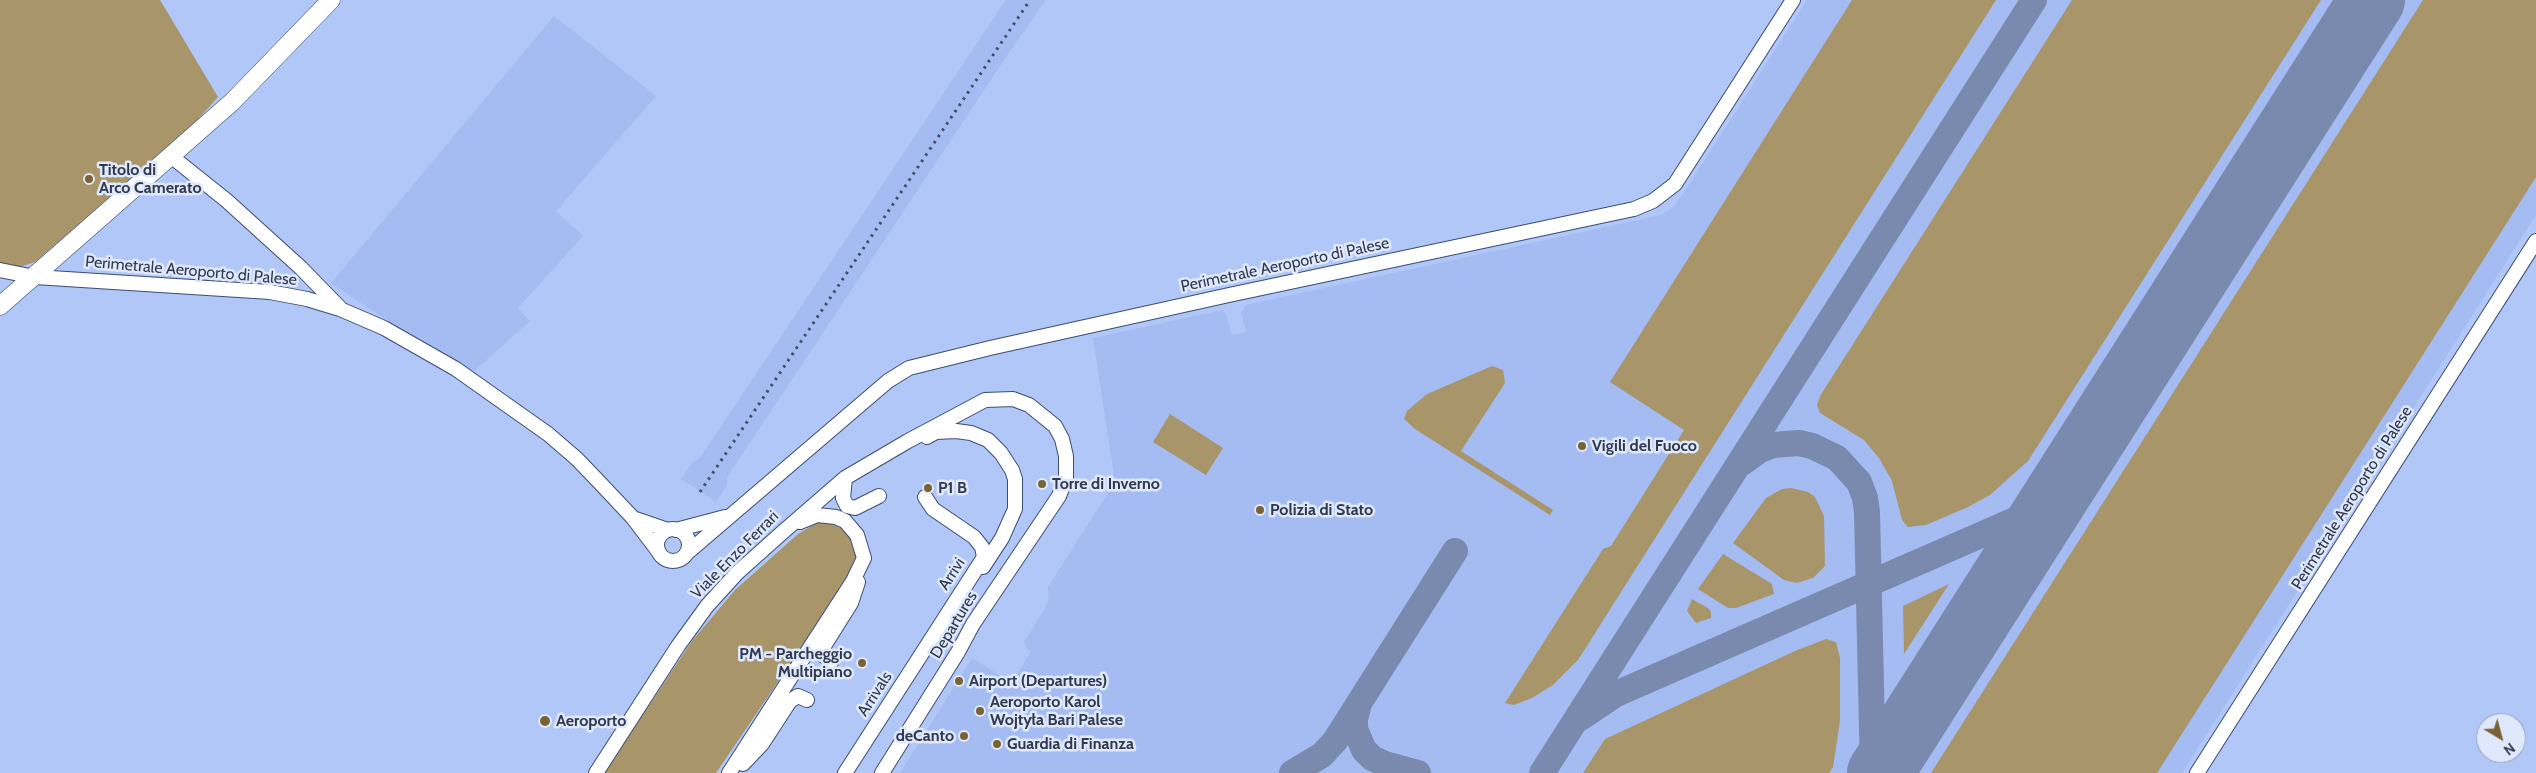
<!DOCTYPE html>
<meta charset="utf-8">
<style>
body{margin:0}
#map{position:relative;width:2536px;height:773px;overflow:hidden;background:#b1c7f7;font-family:Cabin,sans-serif}
canvas{display:block}
.north{position:absolute;left:2476px;top:713px;width:50px;height:50px;box-sizing:border-box;background:#dfe8fc;border:1px solid #99a2b6;border-radius:50%;rotate:143deg;font-size:14px;font-weight:700;line-height:20px;text-align:center;color:#313a4d}
.north::after{content:'';display:block;margin:auto;width:18px;height:22px;background:#796332;clip-path:polygon(50% 0,100% 100%,50% 72%,0 100%)}
</style>
<div id="map">
<canvas width="2536" height="773"></canvas>
<div class="north">N</div>
</div>
<script>
const context = document.querySelector('canvas').getContext('2d');
context.lineJoin = 'round';
function fillPath(path, color) { context.fillStyle = color; context.fill(path, 'evenodd'); }
const shape = rows => new Path2D(rows.map(r => 'M' + r).join(''));
function strokePath(path, color, width, dash) { context.strokeStyle = color; context.lineWidth = width; context.lineCap = dash ? 'butt' : 'round'; context.setLineDash(dash || []); context.stroke(path); }
function drawText(font, color, halo, rows, align = 'center') {
  context.font = font + ' Cabin,sans-serif'; context.lineWidth = 5; context.setLineDash([]); context.textBaseline = 'middle'; context.strokeStyle = halo; context.fillStyle = color; for (const [text, x, y, turn = 0] of rows) {
    context.save(); context.translate(x, y); context.rotate((+turn || 0) * Math.PI / 180); context.textAlign = isNaN(turn) ? turn : align; if (halo) context.strokeText(text, 0, 0); context.fillText(text, 0, 0); context.restore();
  }
}
fillPath(shape([
 [1006,0,1046,0,1008,54,727,477,727,485,716,502,681,479,692,463,699,459],
 [1807,0,2536,0,2536,215,2182,773,900,773,972,658,1012,683,1031,651,1026,648,1024,642,1044,610,1049,598,1048,587,1115,482,1093,338,1222,310,1226,315,1232,335,1246,332,1241,313,1246,305,1661,215,1674,206,1683,194],
 [554,16,656,96,556,211,583,236,518,308,530,321,474,371,397,327,331,283]
]), '#a4bcf2');
fillPath(shape([
 [0,0,160,0,218,97,194,124,62,239,35,262,20,267,0,263],
 [1852,0,1996,0,1578,660,1553,685,1532,698,1514,705,1505,703,1603,549,1611,546,1684,430,1610,382],
 [2072,0,2321,0,2028,461,1990,495,1968,507,1926,525,1908,527,1902,520,1892,481,1879,458,1864,440,1820,413,1817,405,1820,396],
 [2423,0,2536,0,2536,177,2157,773,1931,773],
 [1492,366,1503,370,1505,383,1461,451,1553,510,1550,515,1415,429,1404,419,1407,411,1427,394],
 [1170,414,1223,448,1206,475,1153,442],
 [1791,488,1808,492,1815,497,1824,516,1825,566,1813,578,1797,583,1784,580,1733,543,1766,498,1782,489],
 [828,521,849,530,859,550,852,573,716,773,604,773,692,641,735,590,798,534,817,523],
 [1723,554,1772,584,1774,594,1736,608,1728,608,1698,589],
 [1949,584,1904,654,1903,606],
 [1692,599,1708,608,1711,612,1711,618,1696,623,1687,611],
 [1826,639,1836,642,1840,658,1840,721,1833,767,1829,773,1583,773,1605,739,1795,651]
]), '#a9956a');
strokePath(shape([
 [1742,463,1760,450,1773,445,1799,443,1812,446,1837,458,1859,482,1865,498,1867,512,1873,773],
 [1984,534,1996,535,2006,540,2012,551,2012,561,2008,572],
 [1359,704,1355,719,1355,729,1364,750,1372,758,1385,764,1418,773],
 [1873,711,1880,720,1891,727,1904,725,1916,717],
 [1582,717,1616,694,2022,517,2038,510,2062,487],
 [1292,773,1322,755,1335,741,1455,551],
 [1542,773,2034,0]
]), '#7a8aae', 26);
strokePath(shape([
 [1880,773,2372,0]
]), '#7a8aae', 66);
const minor = shape([
 [172,157,226,200,301,268,340,308],
 [0,270,35,277,270,292,307,299,340,309,384,328,456,369,548,434,577,459,601,484,633,518,658,551],
 [927,437,936,432,956,431,971,433,988,440,1001,453,1012,470,1015,479,1015,509,1002,538,983,567],
 [845,478,843,498,847,506,855,508,879,496],
 [633,518,668,530],
 '657 545a16 16 0 1 1 32 0a16 16 0 1 1-32 0Z',
 [676,530,725,517],
 [687,553,888,381,909,368,990,348,1229,295,1634,209,1653,201,1675,184,1793,0],
 [832,661,824,656,824,646,851,603,858,582],
 [743,764,762,744,790,701,798,696,807,700],
 [596,773,678,646,707,606,737,573,784,531,845,478,908,441,985,400,1013,399,1029,405,1055,426,1062,439,1066,456,1066,478,1059,496,973,624,958,652,882,773],
 [729,773,853,581,864,558,857,535,845,521,836,517,817,515,800,522],
 [845,773,984,557,982,547,974,537,933,509,925,497],
 [2197,773,2536,241]
]);
const major = shape([
 [0,306,232,102,331,0]
]);
strokePath(minor, '#3b4d75', 16);
strokePath(major, '#3b4d75', 19);
strokePath(minor, '#fff', 14);
strokePath(major, '#fff', 18);
strokePath(shape([
 [700,492,1030,0]
]), '#434e66', 3, [2.5, 5]);
for (const [x, y, r, color] of [
 [89,179,5,"#796332"],
 [1582,446,5,"#796332"],
 [1042,484,5,"#796332"],
 [928,488,5,"#796332"],
 [1260,510,5,"#796332"],
 [862,663,5,"#796332"],
 [959,681,5,"#796332"],
 [980,711,5,"#796332"],
 [545,721,6,"#796332"],
 [964,736,5,"#796332"],
 [997,744,5,"#796332"]
]) { const dot = new Path2D(); dot.arc(x, y, r, 0, 2 * Math.PI); context.fillStyle = color; context.fill(dot); strokePath(dot, '#dfe8fc', 2); }
drawText('bold 16px', '#313a4d', '#dfe8fc', [
 ["Titolo di",99,170],
 ["Arco Camerato",99,188],
 ["Vigili del Fuoco",1592,446],
 ["Torre di Inverno",1052,484],
 ["P1 B",938,488],
 ["Polizia di Stato",1270,510],
 ["PM - Parcheggio",852,654,"right"],
 ["Multipiano",852,672,"right"],
 ["Airport (Departures)",969,681],
 ["Aeroporto Karol",990,702],
 ["Wojtyła Bari Palese",990,720],
 ["Aeroporto",556,721],
 ["deCanto",954,736,"right"],
 ["Guardia di Finanza",1007,744]
], 'left');
drawText('16px', '#313a4d', '#dfe8fc', [
 ["Perimetrale Aeroporto di Palese",1285,265,-12],
 ["Perimetrale Aeroporto di Palese",191,271,5],
 ["Perimetrale Aeroporto di Palese",2352,498,-58],
 ["Viale Enzo Ferrari",735,555,-45],
 ["Arrivi",952,574,-57],
 ["Departures",954,625,-59],
 ["Arrivals",875,694,-57]
]);
</script>
